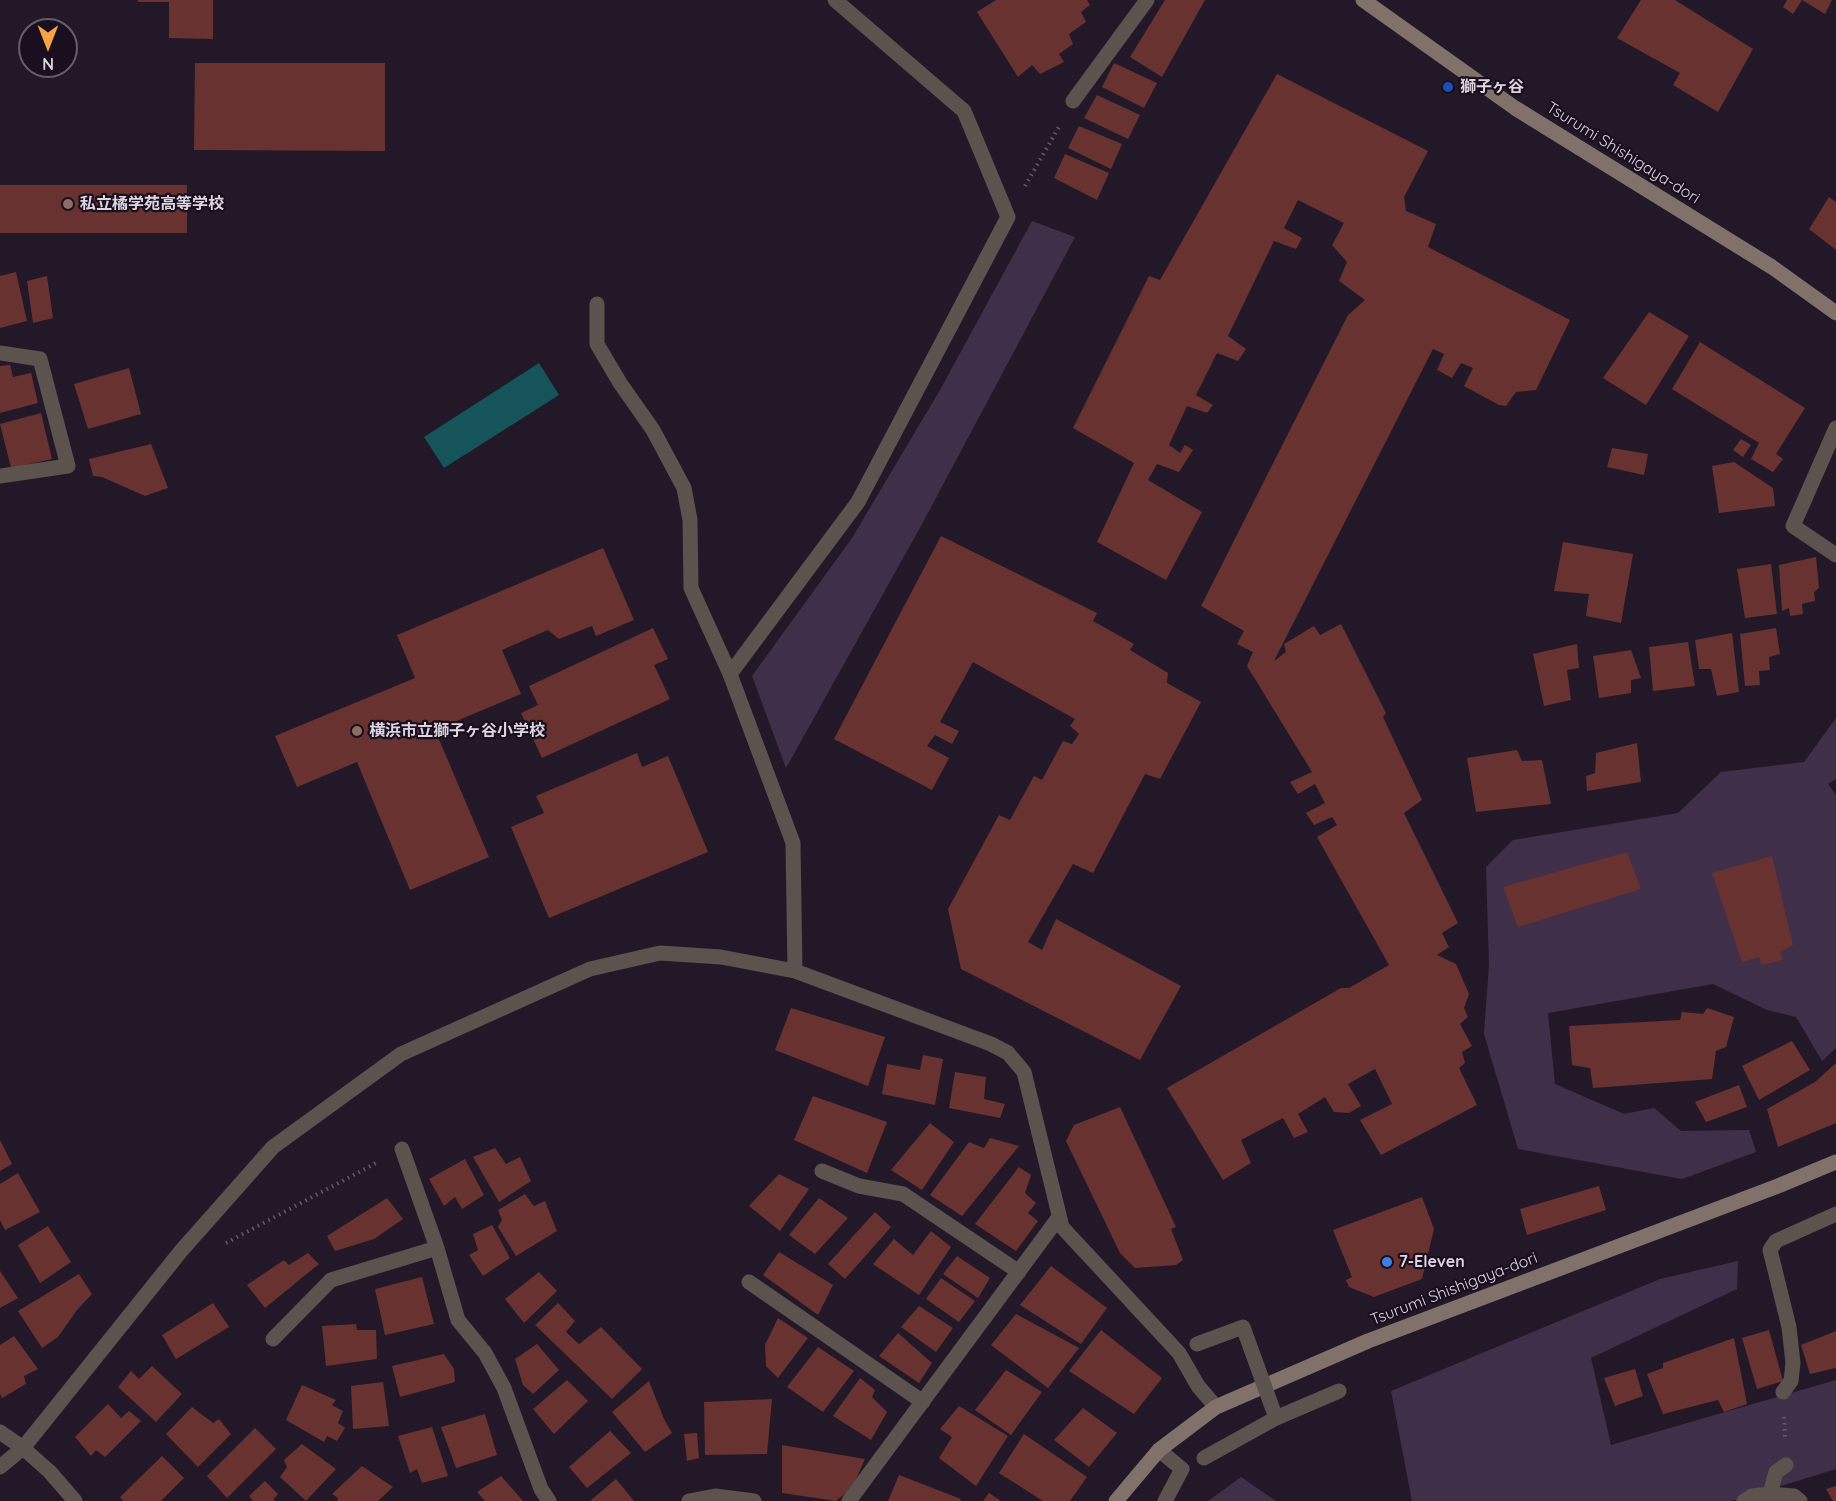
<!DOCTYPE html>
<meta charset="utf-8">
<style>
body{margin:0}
#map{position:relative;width:1836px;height:1501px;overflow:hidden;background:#231828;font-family:Quicksand,sans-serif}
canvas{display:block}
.north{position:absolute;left:18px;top:18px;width:60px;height:60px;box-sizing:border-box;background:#190f1e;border:2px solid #675e6c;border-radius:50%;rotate:180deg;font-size:16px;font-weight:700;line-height:24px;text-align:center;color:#dcd5e0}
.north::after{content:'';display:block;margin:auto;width:21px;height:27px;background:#f5a345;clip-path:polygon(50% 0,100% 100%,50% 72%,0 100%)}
</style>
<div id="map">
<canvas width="1836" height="1501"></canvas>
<div class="north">N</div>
</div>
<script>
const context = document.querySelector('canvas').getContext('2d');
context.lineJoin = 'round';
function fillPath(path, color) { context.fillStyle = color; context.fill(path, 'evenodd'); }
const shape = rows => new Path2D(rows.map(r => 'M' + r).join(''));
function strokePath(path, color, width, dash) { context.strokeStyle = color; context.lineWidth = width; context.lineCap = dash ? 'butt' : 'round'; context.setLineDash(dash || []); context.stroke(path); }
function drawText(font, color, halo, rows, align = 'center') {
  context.font = font + ' Quicksand,"Noto Sans JP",sans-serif'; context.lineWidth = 4.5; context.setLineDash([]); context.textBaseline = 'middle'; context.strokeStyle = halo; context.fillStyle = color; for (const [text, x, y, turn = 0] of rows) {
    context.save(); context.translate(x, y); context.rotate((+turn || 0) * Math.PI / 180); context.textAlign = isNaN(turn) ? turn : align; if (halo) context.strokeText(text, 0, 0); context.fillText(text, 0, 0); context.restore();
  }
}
fillPath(shape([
 [1032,221,1075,237,921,526,786,768,752,676,852,538,940,390],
 [1836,718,1836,779,1828,784,1836,795,1836,1048,1822,1061,1796,1017,1767,1010,1713,984,1548,1013,1555,1084,1624,1114,1654,1108,1681,1131,1749,1130,1756,1152,1682,1179,1518,1149,1484,1034,1489,965,1486,867,1513,840,1678,813,1721,772,1804,762],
 [1738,1261,1737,1289,1591,1358,1611,1445,1836,1380,1836,1469,1732,1501,1412,1501,1391,1391,1660,1279],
 [1241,1477,1276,1501,1208,1501]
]), '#402f49');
fillPath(shape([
 [539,363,559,395,444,468,424,437]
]), '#155459');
fillPath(shape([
 [138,0,213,0,213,39,169,38,169,2,138,2],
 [996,0,1087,0,1090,5,1081,12,1086,22,1069,34,1073,44,1059,54,1064,62,1040,74,1032,65,1018,77,977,12],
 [1165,0,1205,0,1162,77,1130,57],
 [1641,0,1675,0,1753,49,1718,112,1673,85,1680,73,1617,38],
 [1787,0,1832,0,1825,14,1802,0,1793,14,1783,7],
 [195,63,385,63,385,151,194,150],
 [1114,63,1157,83,1144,108,1102,87],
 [1277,74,1428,151,1404,197,1406,211,1436,224,1428,247,1570,320,1536,390,1516,392,1506,406,1499,405,1464,386,1473,368,1461,363,1452,378,1437,370,1444,354,1433,349,1274,661,1286,652,1284,644,1314,626,1320,635,1341,624,1386,713,1383,717,1422,800,1404,813,1458,923,1442,933,1449,947,1437,955,1456,964,1469,994,1464,1008,1468,1017,1460,1024,1472,1046,1462,1052,1465,1063,1459,1068,1477,1105,1381,1155,1360,1120,1392,1104,1375,1069,1348,1084,1361,1106,1349,1113,1334,1112,1325,1097,1298,1114,1308,1132,1294,1138,1283,1118,1241,1140,1251,1163,1223,1180,1167,1088,1341,988,1349,988,1389,965,1317,837,1337,825,1332,817,1314,825,1306,813,1325,803,1315,784,1298,794,1290,782,1312,772,1247,666,1253,652,1237,644,1244,631,1201,606,1348,315,1365,300,1339,281,1347,262,1332,245,1344,223,1298,200,1284,228,1302,238,1296,249,1274,241,1228,336,1246,349,1238,361,1217,353,1196,395,1213,405,1207,413,1187,406,1169,445,1180,453,1185,445,1193,450,1179,472,1157,464,1148,480,1202,512,1166,580,1097,542,1134,463,1073,428,1149,276,1160,280],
 [1097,95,1140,115,1128,139,1084,118],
 [1079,126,1122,144,1111,169,1068,148],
 [1065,154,1109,173,1097,200,1054,178],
 [0,185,187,185,187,233,0,233],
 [1829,197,1836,202,1836,250,1809,229],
 [16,272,27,321,0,328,0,276],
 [47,276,53,318,33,323,27,281],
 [1649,312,1689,336,1646,405,1603,378],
 [1700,342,1805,408,1776,454,1783,459,1773,472,1751,459,1759,443,1672,389],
 [10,365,13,377,31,373,38,403,0,413,0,366],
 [129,368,141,414,88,429,74,384],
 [41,413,52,459,11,468,0,424],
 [1741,439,1751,445,1743,457,1733,450],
 [151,444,168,488,145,496,102,477,93,476,89,459],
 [1612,448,1648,454,1644,475,1607,467],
 [1734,462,1773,488,1775,506,1719,513,1712,466],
 [941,536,1097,613,1093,621,1134,644,1130,650,1168,673,1167,683,1201,702,1160,779,1145,774,1093,873,1073,864,1028,942,1042,950,1056,919,1181,986,1140,1060,961,969,948,909,999,815,1010,820,1034,776,1042,780,1063,741,1072,744,1079,734,1070,726,1075,719,973,662,940,722,959,731,952,744,935,735,927,746,949,758,932,790,834,739],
 [1563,542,1633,554,1621,623,1586,616,1589,594,1554,591],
 [603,548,634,620,596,636,592,626,559,639,548,630,502,650,521,694,435,730,489,857,410,890,357,762,297,787,275,736,415,678,397,635],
 [1816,557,1819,588,1814,592,1815,601,1802,604,1803,614,1790,616,1789,608,1782,611,1779,565],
 [1771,564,1777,614,1745,618,1737,569],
 [653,628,668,659,654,665,670,699,542,758,521,713,538,705,529,686],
 [1776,628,1780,654,1769,657,1770,670,1759,671,1760,685,1745,686,1740,634],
 [1732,633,1739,692,1717,696,1711,669,1699,669,1695,640],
 [1688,642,1695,686,1653,691,1649,647],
 [1577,644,1579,668,1567,670,1571,700,1544,706,1533,654],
 [1631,650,1641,678,1631,680,1631,693,1599,698,1593,656],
 [1637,743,1641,782,1587,791,1586,776,1595,773,1596,753],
 [1517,750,1522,761,1542,760,1551,804,1476,812,1467,758],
 [637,753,642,767,668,756,708,852,549,918,511,827,544,813,536,796],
 [1627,852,1641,889,1518,927,1503,887],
 [1772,856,1793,945,1780,952,1783,960,1762,965,1759,957,1742,962,1712,873],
 [791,1008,885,1037,868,1086,775,1050],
 [1707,1008,1734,1017,1726,1047,1716,1051,1712,1079,1593,1088,1590,1068,1572,1065,1569,1026,1680,1020,1682,1012,1703,1014],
 [1792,1041,1810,1070,1759,1100,1742,1066],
 [923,1055,943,1059,935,1105,882,1094,887,1064,920,1070],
 [1836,1063,1836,1123,1778,1147,1767,1109,1815,1082],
 [955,1072,986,1077,984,1099,1005,1104,1000,1118,949,1108],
 [1739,1085,1747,1107,1706,1122,1695,1102],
 [813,1096,887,1122,867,1173,794,1140],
 [1120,1107,1176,1227,1171,1229,1183,1260,1176,1265,1135,1268,1120,1253,1066,1141,1074,1125],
 [930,1123,954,1142,922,1190,891,1170],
 [990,1138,1019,1146,962,1216,930,1195,969,1142,984,1148],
 [0,1140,12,1164,0,1171],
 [495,1148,506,1164,520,1157,531,1181,499,1202,473,1157],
 [465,1159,484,1195,462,1209,455,1197,444,1206,429,1179],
 [1019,1167,1031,1175,1025,1193,1036,1203,1028,1213,1038,1221,1016,1251,975,1224],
 [18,1173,40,1212,5,1230,0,1220,0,1184],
 [779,1174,809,1189,780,1231,749,1206],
 [1599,1186,1606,1210,1527,1235,1520,1209],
 [525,1194,534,1206,545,1201,557,1231,516,1256,498,1227,502,1220,498,1210],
 [1422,1197,1434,1229,1422,1279,1374,1297,1349,1287,1346,1280,1352,1277,1333,1230],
 [387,1198,403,1219,374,1239,335,1251,327,1236],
 [819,1198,848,1218,815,1254,789,1235],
 [875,1212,891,1227,845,1279,828,1264],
 [492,1225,510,1258,483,1276,469,1255,478,1250,473,1234],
 [48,1226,71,1262,40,1283,18,1245],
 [931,1231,951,1247,919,1295,873,1264,894,1239,913,1255],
 [779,1252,833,1285,818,1315,763,1275],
 [308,1253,319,1264,265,1308,247,1285,284,1260,289,1265],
 [957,1256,990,1278,978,1298,943,1274],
 [1051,1266,1107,1308,1081,1344,1020,1305],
 [0,1271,18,1298,0,1308],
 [539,1272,557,1291,524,1323,505,1299],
 [79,1274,92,1294,77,1310,58,1337,42,1348,18,1311],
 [422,1277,434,1324,385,1335,375,1289],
 [941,1278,975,1301,959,1322,926,1299],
 [213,1303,229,1327,176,1359,162,1335],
 [558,1303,575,1321,566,1332,579,1344,601,1327,642,1369,612,1399,535,1325],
 [919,1306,953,1328,936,1352,901,1327],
 [1016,1314,1079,1348,1048,1388,991,1345],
 [778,1318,808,1338,778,1378,766,1366,765,1345],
 [356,1324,357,1330,376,1330,377,1359,326,1366,322,1326],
 [1101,1330,1162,1378,1134,1414,1069,1371],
 [1769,1330,1783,1381,1757,1389,1742,1338],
 [1836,1331,1836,1368,1810,1374,1801,1345],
 [898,1333,932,1363,919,1383,879,1356],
 [14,1336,38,1369,24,1376,26,1384,2,1398,0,1394,0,1345],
 [1734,1338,1747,1404,1724,1412,1718,1400,1663,1414,1647,1374,1663,1368,1663,1363],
 [537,1344,559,1370,533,1394,523,1385,515,1359],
 [818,1347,854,1371,823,1412,787,1387],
 [444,1354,454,1369,455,1382,400,1397,392,1366],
 [152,1366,182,1394,156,1422,118,1387,131,1371,139,1379],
 [1635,1369,1643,1396,1615,1406,1604,1378],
 [1006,1370,1042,1392,1011,1435,975,1410],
 [860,1378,875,1390,872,1397,887,1412,871,1440,833,1416],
 [567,1380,588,1401,554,1434,533,1409],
 [649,1381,664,1419,672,1433,645,1452,612,1412],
 [383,1382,389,1426,353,1429,351,1386],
 [302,1385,336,1400,332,1405,343,1411,338,1423,345,1428,337,1441,327,1436,324,1442,286,1420],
 [772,1399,767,1454,705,1455,704,1402],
 [108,1404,121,1418,129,1411,141,1421,105,1457,96,1450,91,1456,75,1437],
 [959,1406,1008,1436,976,1486,939,1458,952,1437,940,1429],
 [192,1407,213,1423,219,1419,231,1434,198,1467,166,1434],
 [1083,1408,1117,1433,1089,1467,1054,1440],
 [485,1414,497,1455,456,1468,441,1427],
 [432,1427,448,1476,422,1483,417,1469,410,1473,398,1436],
 [255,1428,276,1449,227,1498,207,1476],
 [610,1431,631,1453,587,1488,569,1467],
 [697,1433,699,1458,687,1461,684,1434],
 [1024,1434,1087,1477,1070,1501,1043,1501,999,1473],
 [302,1444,336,1469,306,1501,280,1477,287,1467,284,1460],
 [782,1445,865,1459,852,1488,836,1501,782,1493],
 [162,1456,184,1478,161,1501,123,1501,120,1497],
 [362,1466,393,1487,378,1501,337,1501,338,1498,332,1494],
 [899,1475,961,1499,960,1501,888,1501],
 [501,1476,523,1501,485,1501,477,1492],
 [616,1479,634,1501,590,1501],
 [265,1481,278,1494,273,1500,275,1501,253,1501,249,1496],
 [1836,1486,1836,1501,1833,1501,1826,1489],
 [989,1493,1001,1501,983,1501]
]), '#683230');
strokePath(shape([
 [1025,186,1060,125],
 [226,1243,378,1162],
 [1784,1417,1785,1439]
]), '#645b69', 4, [1.5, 4.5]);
strokePath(shape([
 [1783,1392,1791,1381,1793,1363,1789,1327,1770,1250,1776,1241,1836,1214],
 [23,1448,181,1251,273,1147,401,1054,590,969,660,953,721,957,795,971],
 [1770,1494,1776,1472,1786,1465],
 [1744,1501,1752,1496,1770,1494,1794,1496,1800,1501]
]), '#5c524e', 15);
strokePath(shape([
 [835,0,964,111,1008,217,858,502,730,674,793,843,795,971,991,1044,1008,1053,1024,1072,1062,1227,1179,1353,1198,1386,1216,1407],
 [1073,101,1147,0],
 [597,304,597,344,620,383,653,430,684,488,690,520,691,588,730,674],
 [0,353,40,359,68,466,0,476],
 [1836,428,1793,526,1836,555],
 [402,1149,437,1248,458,1320,485,1353,504,1388,541,1489,549,1501],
 [822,1171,859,1186,903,1194,1019,1272],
 [749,1282,923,1402],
 [273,1339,331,1280,437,1248],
 [0,1432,23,1448,50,1472,75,1501],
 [1159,1450,1182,1469,1165,1501],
 [1204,1458,1276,1418,1339,1391],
 [0,1467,23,1448],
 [689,1501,715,1496,754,1501],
 [849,1501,1059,1217]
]), '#5c524e', 15);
strokePath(shape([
 [1363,0,1515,108,1772,267,1836,313],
 [1116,1501,1159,1450,1216,1407,1368,1341,1778,1186,1836,1162]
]), '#80716a', 15);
strokePath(shape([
 [1197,1344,1243,1327,1276,1418]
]), '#5c524e', 15);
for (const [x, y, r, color] of [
 [1448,87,6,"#1a4fb4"],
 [68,204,6,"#8d6e63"],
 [357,731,6,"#8d6e63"],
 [1387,1262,6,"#3f7fe0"]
]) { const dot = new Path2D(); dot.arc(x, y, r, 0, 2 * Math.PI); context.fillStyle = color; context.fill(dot); strokePath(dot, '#190f1e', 2); }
drawText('bold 16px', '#dcd5e0', '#190f1e', [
 ["獅子ヶ谷",1460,87],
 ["私立橘学苑高等学校",80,204],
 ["横浜市立獅子ヶ谷小学校",369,731],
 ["7-Eleven",1399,1262]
], 'left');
drawText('16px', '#dcd5e0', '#190f1e', [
 ["Tsurumi Shishigaya-dori",1623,153,32],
 ["Tsurumi Shishigaya-dori",1454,1289,-21]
]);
</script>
